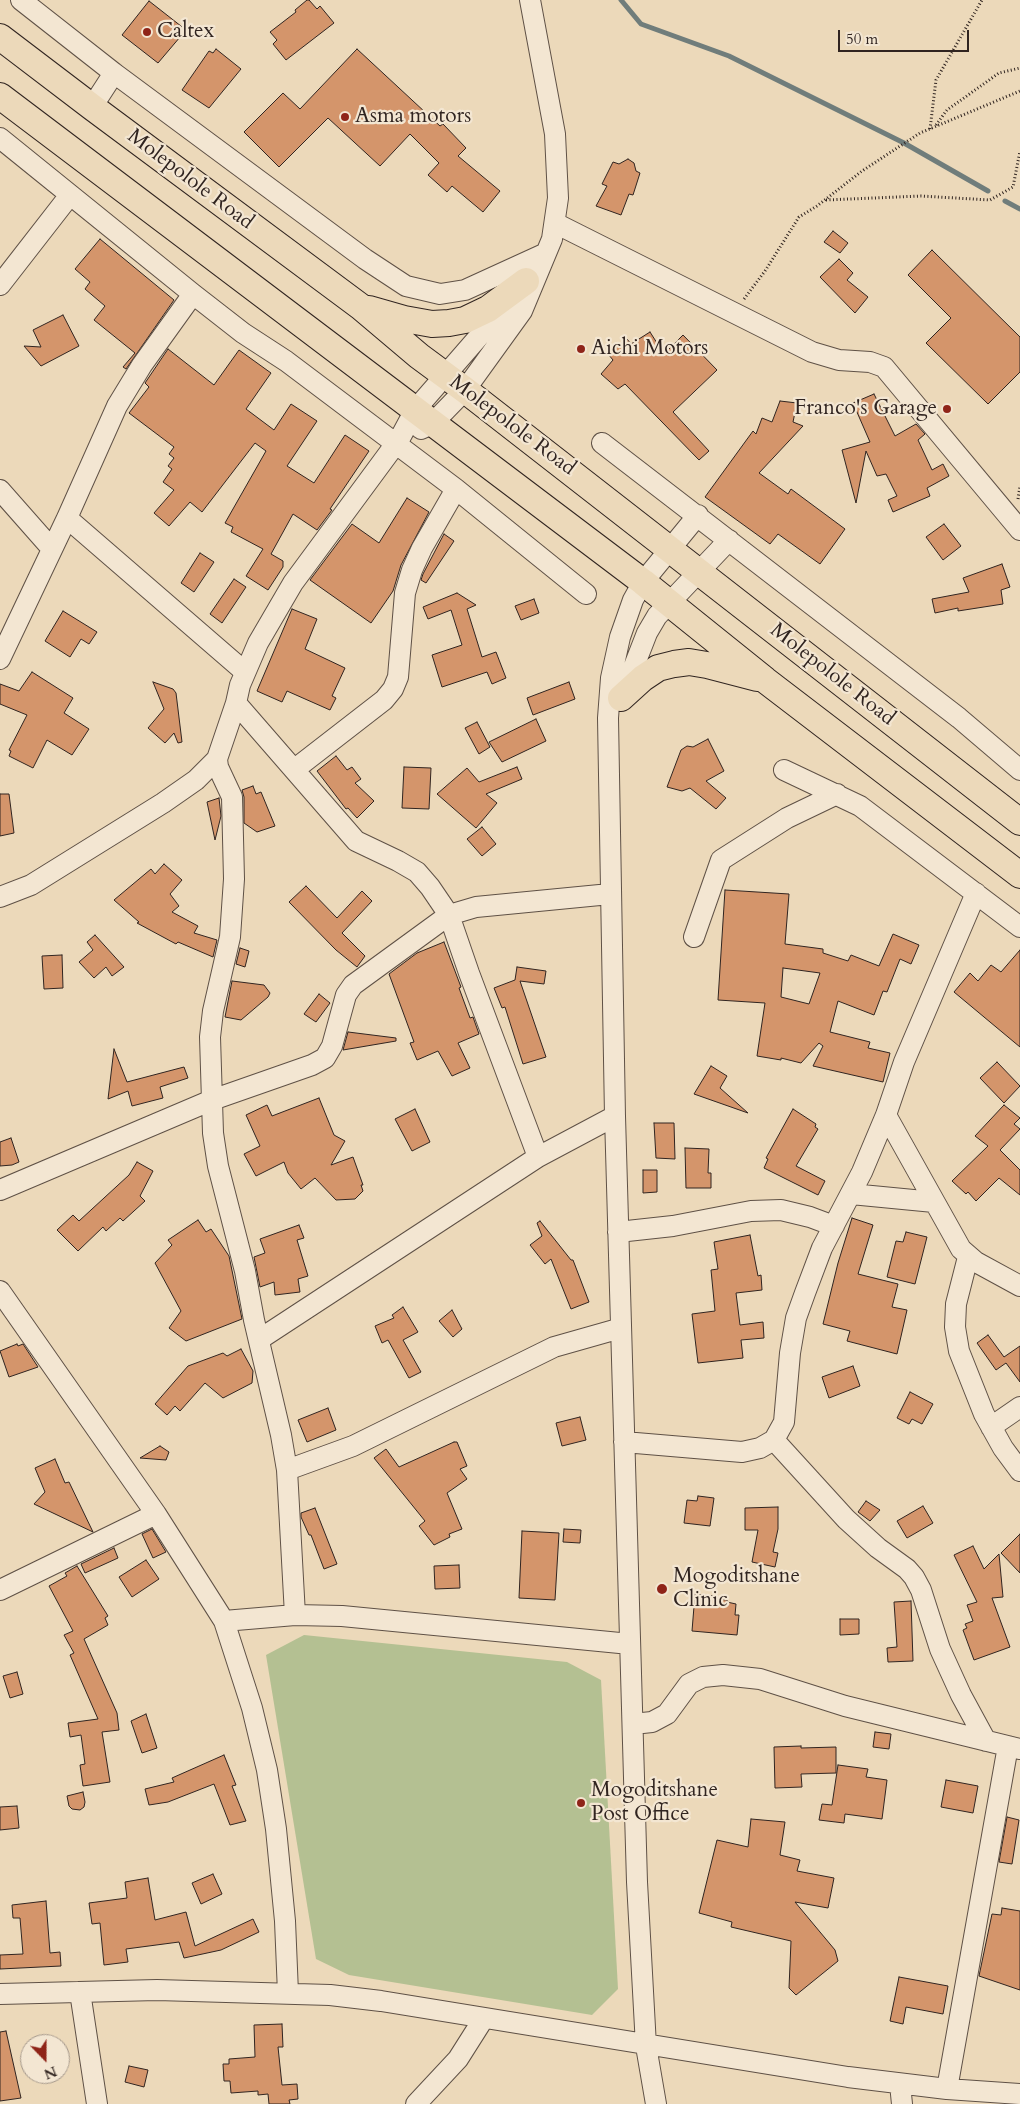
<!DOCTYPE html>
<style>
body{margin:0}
#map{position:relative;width:1020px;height:2104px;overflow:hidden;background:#ecd9ba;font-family:Cardo,serif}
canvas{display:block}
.north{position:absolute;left:20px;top:2034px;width:50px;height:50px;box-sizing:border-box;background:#f3e6d2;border:1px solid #a5988b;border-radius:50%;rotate:158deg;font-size:14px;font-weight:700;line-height:20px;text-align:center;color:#302420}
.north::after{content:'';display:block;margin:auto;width:18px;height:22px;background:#8f2418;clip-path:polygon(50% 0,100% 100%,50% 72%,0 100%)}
.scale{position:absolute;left:838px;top:30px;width:131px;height:22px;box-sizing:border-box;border:2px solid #302420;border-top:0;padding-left:6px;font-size:15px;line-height:18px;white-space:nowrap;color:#302420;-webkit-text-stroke:4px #f3e6d2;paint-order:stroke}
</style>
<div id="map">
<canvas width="1020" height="2104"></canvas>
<div class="north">N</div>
<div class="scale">50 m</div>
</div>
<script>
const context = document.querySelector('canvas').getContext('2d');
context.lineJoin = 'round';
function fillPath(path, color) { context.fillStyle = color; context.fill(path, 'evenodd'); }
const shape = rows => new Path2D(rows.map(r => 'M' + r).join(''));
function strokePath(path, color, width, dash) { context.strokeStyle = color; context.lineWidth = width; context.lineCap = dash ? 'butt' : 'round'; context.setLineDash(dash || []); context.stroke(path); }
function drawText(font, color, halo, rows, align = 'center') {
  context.font = font + ' Cardo,serif'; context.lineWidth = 4.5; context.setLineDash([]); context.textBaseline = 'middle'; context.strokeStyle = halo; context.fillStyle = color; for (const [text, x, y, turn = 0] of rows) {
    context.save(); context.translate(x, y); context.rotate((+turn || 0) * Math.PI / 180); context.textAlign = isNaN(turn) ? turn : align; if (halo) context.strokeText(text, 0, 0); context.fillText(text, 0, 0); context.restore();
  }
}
fillPath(shape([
 [304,1635,567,1662,601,1680,618,1989,592,2015,349,1975,316,1959,266,1655]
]), '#b4c092');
strokePath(shape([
 [621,0,641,24,729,56,904,143,988,191],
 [1005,201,1020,209]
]), '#707d7b', 5);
const building = shape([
 [307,0,309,0,317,9,320,6,334,23,286,60,273,44,277,40,270,32,296,12,295,10,307,0],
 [149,1,186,30,158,63,122,35,149,1],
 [216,49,241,69,209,108,182,90,209,51,213,53,216,49],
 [357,49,440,126,443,124,466,148,458,156,500,191,483,212,452,186,447,192,428,175,439,163,410,134,380,166,328,118,279,167,244,132,283,93,300,109,357,49],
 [628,159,634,163,636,171,640,173,633,195,629,194,621,215,596,206,607,186,602,184,613,162,619,164,628,159],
 [833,231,848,243,840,253,824,242,833,231],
 [100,239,174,300,126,369,123,367,135,353,94,320,105,306,85,289,90,282,75,269,100,239],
 [932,250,1020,337,1020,372,988,404,926,343,951,318,908,275,932,250],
 [839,259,853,273,847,280,868,297,855,313,820,277,839,259],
 [63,315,79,346,41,366,24,346,41,347,33,330,63,315],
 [650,332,664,354,683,335,717,370,673,412,709,451,699,460,625,384,618,389,601,374,613,360,608,354,627,339,631,344,650,332],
 [168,349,214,385,239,350,271,373,246,409,274,430,291,404,317,421,287,466,314,483,345,435,369,451,330,509,332,510,317,530,293,514,271,554,283,561,283,567,268,590,246,576,263,549,231,532,233,527,225,523,266,451,255,443,202,512,190,502,169,526,154,513,174,490,163,482,172,469,168,466,174,458,169,454,174,447,129,413,149,387,145,383,168,349],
 [874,394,895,436,916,424,925,434,918,440,932,470,943,464,949,476,927,488,930,496,893,512,888,500,897,496,886,474,877,476,866,451,856,503,842,450,870,442,853,403,874,394],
 [780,401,797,403,793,422,803,426,759,473,788,494,791,489,845,529,820,564,778,534,770,544,705,497,753,431,756,434,762,418,772,422,780,401],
 [407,498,429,512,401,565,393,591,371,623,310,580,352,524,379,543,407,498],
 [944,524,961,546,943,560,926,537,944,524],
 [444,534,454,541,426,583,421,580,423,574,444,534],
 [200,553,214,562,194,592,181,583,200,553],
 [1002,564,1010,587,1001,590,1003,604,958,611,958,608,935,613,932,599,969,592,963,578,1002,564],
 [234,579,246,587,222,623,210,614,234,579],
 [457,593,476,605,467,609,482,657,496,652,506,678,492,684,487,672,442,687,432,655,462,645,451,610,428,619,423,607,457,593],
 [534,599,539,613,521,620,515,606,534,599],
 [292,609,317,619,305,649,345,668,332,696,336,698,330,710,287,691,282,702,257,691,292,609],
 [63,611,97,632,89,644,81,639,70,657,45,641,63,611],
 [32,672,73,698,64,713,89,729,72,755,47,740,33,768,9,756,11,751,9,750,27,715,0,704,0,684,19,691,32,672],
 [153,682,173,689,176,693,182,742,178,743,174,733,165,743,148,728,164,709,153,682],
 [569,682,575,699,533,715,527,698,569,682],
 [536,719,546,741,502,762,489,742,536,719],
 [477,722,490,747,479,754,465,728,477,722],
 [708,739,724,771,706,781,726,798,716,809,690,788,682,791,667,787,681,750,687,746,693,747,708,739],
 [336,756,347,770,352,767,361,779,355,783,374,801,357,818,348,808,346,809,317,771,336,756],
 [404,767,431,768,429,809,402,808,404,767],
 [517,767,522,779,486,794,497,803,476,828,437,794,467,768,479,782,517,767],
 [253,786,256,794,261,792,275,826,257,832,244,823,244,797,242,790,253,786],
 [0,794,9,794,14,833,0,836,0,794],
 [219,798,221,816,215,840,207,802,219,798],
 [482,827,496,844,482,856,467,839,482,827],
 [164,864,182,880,170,894,179,906,172,912,198,926,194,933,217,940,213,957,178,942,176,944,137,923,139,922,114,900,151,869,155,874,164,864],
 [306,886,337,918,362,891,372,901,342,933,365,956,357,967,336,950,289,902,306,886],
 [725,890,789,894,785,944,823,949,823,953,848,961,851,955,879,966,893,934,919,945,911,964,900,959,887,992,883,991,874,1015,838,1001,830,1032,870,1042,868,1048,890,1053,883,1082,813,1066,823,1046,819,1043,801,1063,781,1058,781,1060,757,1056,765,1003,718,1000,725,890],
 [783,968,820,973,809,1004,781,997,783,968],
 [95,935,124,967,112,976,106,967,94,978,79,962,93,950,87,942,95,935],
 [444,942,461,987,459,988,470,1018,473,1017,479,1034,458,1043,470,1068,452,1076,438,1051,417,1060,410,1043,414,1042,389,974,417,953,444,942],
 [240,948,249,951,245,967,236,964,240,948],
 [1020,950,1020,1047,954,992,970,973,978,981,991,965,1001,972,1020,950],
 [62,955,63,988,44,989,42,956,62,955],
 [517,967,546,971,544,984,520,981,546,1057,523,1064,505,1007,502,1008,494,988,515,980,517,967],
 [232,981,264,985,270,993,268,997,241,1020,225,1017,232,981],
 [319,994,330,1003,316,1022,304,1014,319,994],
 [348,1032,396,1038,396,1041,343,1050,348,1032],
 [114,1049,127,1082,184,1067,188,1078,160,1087,163,1098,132,1106,128,1091,108,1099,114,1049],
 [997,1062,1020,1086,1004,1103,980,1078,997,1062],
 [711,1066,727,1076,720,1088,748,1113,694,1094,711,1066],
 [319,1098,334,1135,345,1141,331,1165,353,1157,363,1185,361,1185,363,1191,355,1199,336,1200,315,1178,301,1189,288,1173,284,1162,256,1176,244,1154,260,1146,246,1115,267,1105,272,1116,319,1098],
 [1004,1105,1020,1118,1014,1124,1020,1129,1000,1150,1020,1170,1020,1195,999,1178,976,1201,968,1192,966,1194,952,1181,988,1146,975,1136,1004,1105],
 [415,1109,430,1142,412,1151,395,1119,415,1109],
 [793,1109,816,1124,815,1127,818,1129,796,1166,825,1181,818,1195,764,1168,768,1159,766,1158,793,1109],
 [654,1123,674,1123,675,1159,656,1158,654,1123],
 [11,1138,19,1162,12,1165,0,1166,0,1142,11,1138],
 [685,1148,709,1149,708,1173,711,1173,711,1188,686,1188,685,1148],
 [137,1162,153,1171,140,1196,145,1201,123,1221,120,1218,106,1231,103,1227,78,1251,57,1230,73,1215,79,1221,129,1175,137,1162],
 [643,1170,657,1170,657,1192,643,1193,643,1170],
 [852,1218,873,1225,858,1274,898,1284,892,1307,907,1310,897,1354,847,1341,850,1331,823,1324,838,1263,852,1218],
 [198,1220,206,1232,211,1229,229,1256,242,1319,186,1341,169,1328,181,1311,155,1263,172,1245,168,1240,198,1220],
 [540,1221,571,1260,573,1260,589,1302,571,1309,551,1259,545,1264,530,1245,542,1236,537,1223,540,1221],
 [299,1225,304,1238,297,1240,308,1276,298,1279,300,1292,275,1295,274,1282,260,1287,254,1257,265,1253,260,1239,299,1225],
 [906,1232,927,1237,915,1284,887,1277,896,1241,903,1242,906,1232],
 [750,1235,758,1276,761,1275,762,1290,736,1293,740,1325,763,1322,764,1338,741,1340,743,1358,698,1363,692,1314,715,1311,711,1270,718,1269,714,1242,750,1235],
 [403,1307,418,1332,403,1340,421,1372,409,1378,388,1340,382,1343,375,1326,394,1318,392,1315,403,1307],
 [452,1310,462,1329,453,1337,439,1321,452,1310],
 [988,1335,1004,1357,1020,1346,1020,1382,1006,1363,996,1370,977,1343,988,1335],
 [17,1344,18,1346,23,1344,38,1367,9,1377,0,1351,17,1344],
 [241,1349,253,1371,252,1383,223,1398,205,1383,180,1411,175,1406,167,1415,155,1404,188,1366,223,1353,227,1356,241,1349],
 [853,1366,860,1386,829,1398,822,1377,853,1366],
 [910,1392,933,1404,922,1424,912,1419,909,1424,897,1418,910,1392],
 [328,1408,336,1430,307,1442,298,1420,328,1408],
 [580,1417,586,1440,562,1446,556,1423,580,1417],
 [454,1442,457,1442,467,1466,460,1469,467,1479,447,1493,462,1529,449,1534,450,1537,434,1545,419,1526,425,1521,374,1458,386,1449,399,1467,454,1442],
 [160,1446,169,1452,166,1460,140,1458,160,1446],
 [55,1459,65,1483,69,1482,93,1532,34,1504,45,1492,35,1468,55,1459],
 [698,1496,714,1498,710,1526,684,1523,687,1500,697,1501,698,1496],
 [866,1501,880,1510,870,1521,858,1512,866,1501],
 [923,1506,933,1523,907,1538,897,1521,923,1506],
 [778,1507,778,1529,773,1552,778,1553,775,1567,752,1562,758,1530,745,1530,745,1508,778,1507],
 [315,1508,337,1564,324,1569,311,1535,309,1535,301,1517,301,1513,315,1508],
 [152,1529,166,1552,153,1558,142,1534,152,1529],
 [564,1529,581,1530,580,1543,563,1542,564,1529],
 [522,1531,559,1533,555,1600,519,1598,522,1531],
 [1020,1534,1020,1573,1001,1553,1020,1534],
 [973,1546,984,1569,999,1554,1003,1597,992,1598,1010,1647,974,1660,963,1630,967,1628,965,1624,973,1621,967,1605,977,1602,954,1555,973,1546],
 [114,1548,118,1558,85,1573,81,1564,114,1548],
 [146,1560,159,1579,132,1597,119,1577,146,1560],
 [459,1565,460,1588,435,1589,434,1566,459,1565],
 [77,1566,108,1616,105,1618,108,1625,84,1639,117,1713,119,1730,102,1732,110,1782,83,1786,80,1765,85,1764,81,1735,70,1737,68,1723,98,1719,70,1655,74,1653,64,1635,73,1631,49,1586,67,1576,65,1573,77,1566],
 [695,1594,715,1596,715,1599,727,1600,727,1602,736,1604,735,1615,739,1615,737,1635,692,1631,695,1594],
 [911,1601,913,1661,888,1662,887,1648,897,1647,894,1602,911,1601],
 [840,1619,859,1619,859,1634,840,1635,840,1619],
 [17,1672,23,1694,10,1698,3,1676,17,1672],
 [146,1714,157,1748,142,1753,131,1721,146,1714],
 [875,1732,891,1734,889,1749,873,1747,875,1732],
 [801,1746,801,1748,836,1747,836,1773,801,1774,802,1787,775,1788,774,1747,801,1746],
 [224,1755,236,1785,232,1786,246,1821,230,1825,214,1784,168,1802,149,1805,145,1789,174,1782,172,1778,224,1755],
 [838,1765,868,1769,866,1777,887,1780,882,1819,845,1814,844,1823,819,1820,822,1804,832,1805,838,1765],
 [946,1780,978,1786,973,1813,941,1807,946,1780],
 [83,1792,85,1802,84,1807,80,1810,72,1809,69,1806,67,1796,83,1792],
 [17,1806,19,1828,0,1830,0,1807,17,1806],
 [1007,1817,1019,1820,1012,1864,999,1862,1007,1817],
 [751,1819,785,1822,780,1855,800,1860,797,1871,834,1878,828,1908,795,1902,835,1950,838,1961,796,1995,789,1988,791,1941,731,1927,732,1922,699,1913,717,1840,748,1847,751,1819],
 [213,1874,222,1894,201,1904,192,1883,213,1874],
 [148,1878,155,1920,186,1912,195,1946,253,1919,259,1932,221,1950,184,1958,179,1942,126,1949,128,1962,104,1965,100,1923,92,1924,89,1903,127,1898,125,1882,148,1878],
 [46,1901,50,1953,60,1952,61,1966,0,1969,0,1955,23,1954,20,1918,13,1918,12,1905,46,1901],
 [1002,1908,1020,1911,1020,1990,979,1976,992,1914,1001,1915,1002,1908],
 [899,1977,948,1986,943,2014,906,2007,903,2024,890,2021,899,1977],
 [282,2024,283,2047,278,2047,282,2085,297,2084,298,2099,289,2100,290,2104,269,2104,268,2094,258,2095,258,2091,231,2093,230,2081,224,2081,223,2064,229,2064,229,2059,255,2057,254,2025,282,2024],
 [6,2031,21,2098,0,2101,0,2032,6,2031],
 [129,2066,148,2070,144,2087,125,2082,129,2066]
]);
fillPath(building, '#d4956b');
strokePath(building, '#302420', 1);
const minor = shape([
 [21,0,114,73,365,259,406,286,440,294,465,290,546,253],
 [92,107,114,73],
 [0,138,193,294,243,333,286,361,456,489,586,594],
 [555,223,812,352,839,360,870,362,884,367,1020,530],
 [0,285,70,195],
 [421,429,432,424,465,390,522,311,552,239,558,198,555,134,530,0],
 [602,443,959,718,1020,770],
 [0,490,52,549],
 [67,518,245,672],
 [0,659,67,518,117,406,142,365,193,294],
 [622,697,647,633,657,616,729,540],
 [236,703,356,841,398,861,417,872,430,887,449,915,469,973,538,1157],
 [217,759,236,703,240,685,258,643,293,583,400,438,415,410,509,302],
 [295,769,384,700,393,689,398,677,405,593,412,570,422,548,456,489],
 [784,770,860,806,1020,927],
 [0,897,31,885,163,803,196,780,217,759,218,767,232,797,234,879,230,937,213,1011,210,1037,213,1133,218,1166,245,1271,254,1320,281,1435,287,1470,295,1615],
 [694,937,721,860,787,818,837,794],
 [886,1115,961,1249,976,1262,1020,1286],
 [0,1190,212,1100,312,1065,325,1058,332,1046,346,995,353,985,449,915,476,907,610,894],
 [851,1194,934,1202],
 [618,1232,673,1226,751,1211,781,1210,810,1217,834,1226],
 [968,1257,956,1304,955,1327,959,1351,984,1414,1003,1448,1020,1471],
 [0,1291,156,1514,224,1621,252,1708,267,1770,276,1829,285,1921,288,1993],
 [260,1339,538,1157,615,1116],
 [991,1427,1020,1407],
 [774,1440,846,1519,878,1548,907,1569,914,1577,921,1590,940,1649,961,1695,986,1741],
 [624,1442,742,1452,760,1448,774,1440,784,1422,790,1353,796,1318,805,1293,822,1248,862,1172,886,1115,904,1062,976,893],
 [287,1470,353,1446,554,1347,621,1328],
 [0,1590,156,1514],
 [224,1621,295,1615,342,1616,630,1644],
 [633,1724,652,1722,667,1714,689,1684,703,1677,723,1675,760,1679,845,1706,1020,1749],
 [80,1992,97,2104],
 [0,1994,157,1990,330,1995,381,2001,848,2077,947,2089,1020,2094],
 [900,2084,902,2104],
 [947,2089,1008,1746],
 [416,2104,458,2059,484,2018],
 [656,2104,646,2046,637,1882,615,1116,608,718,611,678,620,637,633,600,643,582,698,515]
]);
const major = shape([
 [0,37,92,107,361,307,419,356,465,390,1020,822],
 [0,96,643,582,765,680,1020,875],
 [369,309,404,319,432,324,449,323,465,320,488,309,526,281],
 [621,698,643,678,658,668,674,664,689,662,707,665,757,678]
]);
strokePath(minor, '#5f5146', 22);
strokePath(major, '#302420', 28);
strokePath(shape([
 [936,125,947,110,999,73,1020,68],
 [930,129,936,80,982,0],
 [826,200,921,196,990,200,1013,187,1020,151],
 [744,299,765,271,799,217,817,206,862,171,920,133,1020,91],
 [1018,499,1020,486]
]), '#302420', 3, [1, 2.5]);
strokePath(minor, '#f3e6d2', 20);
strokePath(major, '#ecd9ba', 26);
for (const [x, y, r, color] of [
 [147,32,5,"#8f2418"],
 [345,117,5,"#8f2418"],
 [581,349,5,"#8f2418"],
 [947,409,5,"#8f2418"],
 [662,1589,6,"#8f2418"],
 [581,1803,5,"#8f2418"]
]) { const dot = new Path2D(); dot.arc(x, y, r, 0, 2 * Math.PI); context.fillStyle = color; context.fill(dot); strokePath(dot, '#f3e6d2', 2); }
drawText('21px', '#302420', '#f3e6d2', [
 ["Caltex",157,32],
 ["Asma motors",355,117],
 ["Aichi Motors",591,349],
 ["Franco's Garage",937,409,"right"],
 ["Mogoditshane",673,1577],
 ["Clinic",673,1601],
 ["Mogoditshane",591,1791],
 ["Post Office",591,1815]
], 'left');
drawText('21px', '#302420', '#f3e6d2', [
 ["Molepolole Road",190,180,37],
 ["Molepolole Road",512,426,37],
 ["Molepolole Road",832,675,38]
]);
</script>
